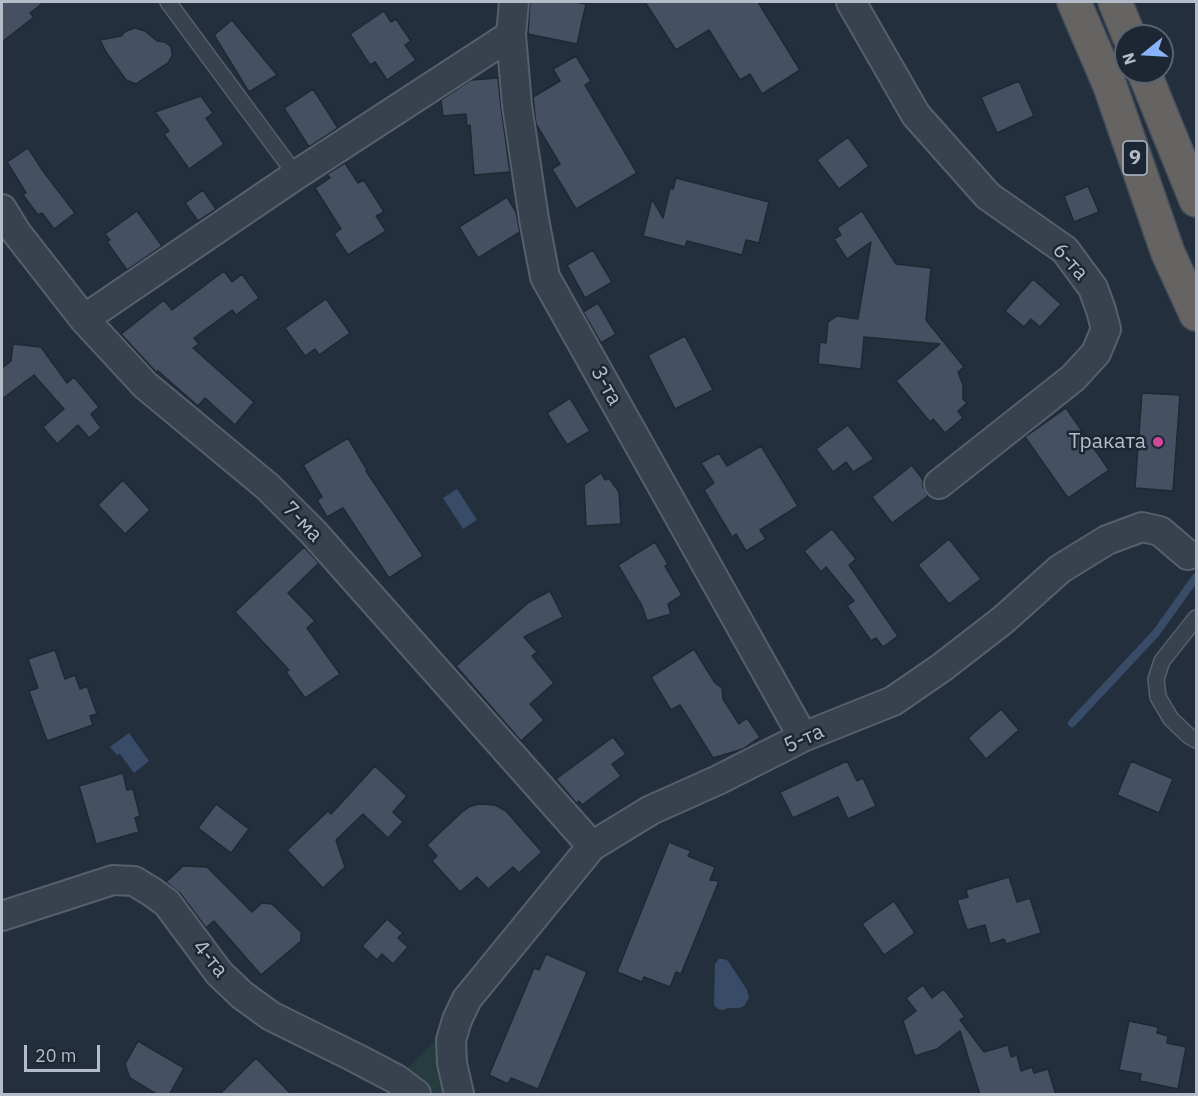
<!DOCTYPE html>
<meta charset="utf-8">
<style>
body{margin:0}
#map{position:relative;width:1198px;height:1096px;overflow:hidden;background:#242f3e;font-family:"IBM Plex Sans",sans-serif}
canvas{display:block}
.frame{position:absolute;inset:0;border:3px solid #b4bcc9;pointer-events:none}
.north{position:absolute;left:1114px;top:24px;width:60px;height:60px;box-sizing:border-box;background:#1d2633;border:2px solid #59626f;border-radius:50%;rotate:252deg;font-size:16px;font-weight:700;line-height:24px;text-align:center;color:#b4bcc9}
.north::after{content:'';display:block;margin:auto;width:21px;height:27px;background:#8ab4f8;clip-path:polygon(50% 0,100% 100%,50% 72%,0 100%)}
.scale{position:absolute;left:24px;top:1045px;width:76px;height:27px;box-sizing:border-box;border:3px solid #b4bcc9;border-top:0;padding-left:8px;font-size:18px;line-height:21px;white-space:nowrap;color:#b4bcc9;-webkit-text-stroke:4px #1d2633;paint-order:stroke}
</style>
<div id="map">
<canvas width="1198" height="1096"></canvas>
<div class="frame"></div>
<div class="north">N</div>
<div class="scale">20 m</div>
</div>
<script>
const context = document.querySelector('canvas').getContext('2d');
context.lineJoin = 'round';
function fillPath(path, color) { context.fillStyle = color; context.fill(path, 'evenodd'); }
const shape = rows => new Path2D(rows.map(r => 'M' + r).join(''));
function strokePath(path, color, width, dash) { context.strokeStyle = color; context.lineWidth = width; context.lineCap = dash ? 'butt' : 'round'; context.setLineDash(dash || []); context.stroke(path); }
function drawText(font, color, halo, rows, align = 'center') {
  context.font = font + ' "IBM Plex Sans",sans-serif'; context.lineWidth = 5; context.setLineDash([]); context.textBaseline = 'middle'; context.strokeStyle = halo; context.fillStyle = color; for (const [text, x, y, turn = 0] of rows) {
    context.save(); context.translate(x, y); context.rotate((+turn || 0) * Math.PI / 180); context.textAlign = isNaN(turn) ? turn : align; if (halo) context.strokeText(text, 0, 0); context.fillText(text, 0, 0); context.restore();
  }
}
fillPath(shape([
 [457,1020,459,1094,416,1094,396,1079]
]), '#263c3f');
fillPath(shape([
 [457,489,477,520,463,529,443,498],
 [129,733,149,761,134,773,120,754,117,755,110,747],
 [719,959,724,959,728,961,747,990,749,998,744,1006,739,1008,728,1008,723,1010,718,1009,714,1005,715,964]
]), '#394c67');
strokePath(shape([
 [1072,723,1156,633,1196,577]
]), '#394c67', 8);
const building = shape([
 [2,2,44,2,30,13,34,17,2,42,2,2],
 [530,2,575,2,586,4,577,44,528,34,530,2],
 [645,2,758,2,800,70,762,94,750,74,740,80,709,30,676,50,645,2],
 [384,11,391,22,396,19,411,41,405,45,416,60,387,80,375,62,370,65,350,34,384,11],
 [232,20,277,75,249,92,214,35,232,20],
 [135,28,145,31,157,41,165,42,171,47,172,52,172,56,168,63,136,84,126,80,106,52,100,40,121,36,126,31,135,28],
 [576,56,591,81,585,85,637,173,576,209,552,169,560,164,536,124,533,97,560,81,553,69,576,56],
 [498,78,501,107,510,172,474,175,470,125,467,126,466,114,443,116,441,100,471,80,498,78],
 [1019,81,1034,116,997,133,981,97,1019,81],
 [313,89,338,128,309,147,284,108,313,89],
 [201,96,213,113,206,118,224,144,189,169,164,134,169,131,155,112,201,96],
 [848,137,869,166,839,189,817,160,848,137],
 [28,148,43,171,75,213,54,229,42,213,38,215,23,195,26,193,7,162,28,148],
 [345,163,358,183,364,180,384,212,376,216,386,231,348,255,334,234,341,229,315,188,330,178,327,174,345,163],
 [676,178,769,202,759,243,746,240,742,255,687,241,685,247,643,236,652,199,663,218,670,188,673,189,676,178],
 [1088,186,1099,212,1074,222,1064,196,1088,186],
 [203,190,216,209,198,221,185,203,203,190],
 [507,197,516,212,520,232,478,258,459,227,507,197],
 [137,211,162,246,127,270,107,242,110,240,105,234,137,211],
 [862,211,896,264,931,268,926,320,964,367,958,372,963,385,963,399,967,403,958,411,963,418,945,433,933,419,930,422,896,381,940,344,864,337,861,369,818,364,820,342,826,343,828,322,837,316,858,319,871,242,847,259,834,239,841,235,837,228,862,211],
 [593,250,612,282,585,298,567,265,593,250],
 [224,271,232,282,242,274,259,298,236,315,232,310,194,338,199,344,193,348,254,402,235,425,205,398,198,406,158,371,156,372,121,334,164,300,172,310,224,271],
 [1033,279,1061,304,1040,327,1031,319,1024,327,1005,311,1033,279],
 [326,299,350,333,319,355,315,349,305,356,285,328,326,299],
 [598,303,616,334,601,343,583,312,598,303],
 [685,336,713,390,675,409,648,355,685,336],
 [13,344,41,347,67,383,74,377,99,407,91,414,101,428,89,438,78,425,57,444,43,427,64,409,34,375,2,399,2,368,11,361,13,344],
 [1142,393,1180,395,1173,491,1135,488,1142,393],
 [570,398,590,431,567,445,547,413,570,398],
 [1066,408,1109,470,1068,498,1025,437,1066,408],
 [848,425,874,459,853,472,846,462,833,472,816,449,848,425],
 [348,438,367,470,366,471,423,556,389,578,343,508,327,517,317,500,322,497,303,465,348,438],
 [761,446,798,506,760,530,766,539,746,551,736,534,732,537,704,490,714,483,701,463,719,453,727,466,761,446],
 [912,465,923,480,923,487,928,496,892,523,872,497,912,465],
 [601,473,605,480,609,478,619,492,621,524,586,526,584,485,601,473],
 [123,480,150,510,125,534,98,505,123,480],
 [832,529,856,559,849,565,898,636,883,647,876,638,871,641,847,606,854,601,826,567,821,572,804,551,832,529],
 [949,539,981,579,949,604,918,565,949,539],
 [655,542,668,564,665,566,682,595,668,604,671,614,647,621,642,606,618,565,655,542],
 [304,547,319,563,288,593,315,621,307,628,340,674,305,698,286,672,289,670,235,612,304,547],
 [550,591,563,617,524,637,537,652,532,656,554,683,530,704,544,720,521,741,456,666,529,602,550,591],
 [694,649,715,683,722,688,723,699,739,724,747,718,760,737,743,749,713,758,680,705,671,710,651,677,694,649],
 [55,650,65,679,75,675,80,689,87,686,97,714,90,716,93,725,47,741,29,691,38,688,28,659,55,650],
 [1001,709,1019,730,986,759,968,738,1001,709],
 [613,737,626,754,612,764,621,776,582,805,579,801,576,803,556,779,613,737],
 [847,761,857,781,863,778,876,806,848,819,838,797,793,818,780,792,847,761],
 [1131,761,1173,779,1159,813,1117,795,1131,761],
 [375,766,407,796,393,812,403,822,388,838,363,814,336,840,345,867,323,888,287,850,328,811,331,814,375,766],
 [123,773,127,790,133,789,140,816,135,818,139,832,96,844,79,786,123,773],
 [216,804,249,829,231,853,198,828,216,804],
 [478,804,495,805,506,811,542,852,519,873,513,867,488,889,477,877,460,892,432,861,437,856,427,845,462,812,469,807,478,804],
 [669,842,691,851,688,856,715,867,710,880,719,881,681,974,676,972,670,987,644,977,642,982,617,972,669,842],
 [183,866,207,867,252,912,262,903,272,904,301,932,301,941,261,975,214,921,206,928,180,893,166,882,183,866],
 [1009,877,1017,902,1030,898,1041,933,1006,944,1004,939,990,944,985,925,967,930,957,900,968,897,966,890,1009,877],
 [894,901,915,933,884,955,862,924,894,901],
 [387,919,403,933,398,938,408,947,393,964,382,954,377,960,362,946,387,919],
 [546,954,587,972,538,1089,511,1078,508,1084,489,1075,534,968,539,970,546,954],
 [923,985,932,998,944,989,965,1017,960,1020,984,1052,1008,1045,1011,1057,1017,1055,1021,1071,1032,1067,1034,1073,1048,1069,1056,1095,980,1095,960,1031,937,1049,915,1056,903,1021,916,1011,906,998,923,985],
 [1129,1021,1158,1027,1157,1033,1168,1036,1167,1043,1186,1047,1178,1089,1140,1081,1141,1074,1119,1070,1129,1021],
 [138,1041,184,1068,169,1095,158,1095,130,1078,125,1064,138,1041],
 [256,1058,292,1095,219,1095,256,1058]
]);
fillPath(building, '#455162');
strokePath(building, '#1f2835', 1.5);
const service = shape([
 [168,2,296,175],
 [1196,618,1162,661,1156,679,1158,697,1171,719,1189,736,1196,740]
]);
const minor = shape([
 [514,2,511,35,517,105,534,219,545,277,803,737],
 [851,2,916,115,988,196,1065,250,1093,288,1101,310,1106,329,1096,353,1073,378,939,484],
 [2,209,16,232,84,319,145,385,268,487,313,532,592,846],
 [84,319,296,175,511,35],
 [2,916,113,880,134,881,152,892,167,903,219,973,242,995,271,1016,354,1057,396,1079,416,1094],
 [459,1094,452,1063,451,1040,457,1020,467,999,592,846,651,810,718,780,803,737,893,701,941,668,1003,620,1060,569,1107,540,1142,527,1160,531,1188,555]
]);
const trunk = shape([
 [1074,2,1110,86,1168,253,1196,314],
 [1115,2,1129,36],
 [1144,72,1196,200]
]);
strokePath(service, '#565f6c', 18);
strokePath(minor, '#565f6c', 32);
strokePath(trunk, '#434c59', 36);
strokePath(service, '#38414e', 15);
strokePath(minor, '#38414e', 28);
strokePath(trunk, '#656462', 33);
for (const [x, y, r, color] of [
 [1158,442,6,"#d1479c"]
]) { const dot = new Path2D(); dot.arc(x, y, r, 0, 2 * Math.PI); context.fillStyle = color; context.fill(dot); strokePath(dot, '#1d2633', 2); }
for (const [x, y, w] of [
 [1135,158,24]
]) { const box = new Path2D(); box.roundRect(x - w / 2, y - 17, w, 34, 4.5); context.fillStyle = '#1d2633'; context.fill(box); strokePath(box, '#b4bcc9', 1.5); }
drawText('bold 20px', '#b4bcc9', null, [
 ["9",1135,158]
]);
drawText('21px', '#b4bcc9', '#1d2633', [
 ["6-та",1070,262,48],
 ["3-та",606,386,61],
 ["7-ма",302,522,46],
 ["5-та",804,739,-24],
 ["4-та",210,959,51]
]);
drawText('21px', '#b4bcc9', '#1d2633', [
 ["Траката",1146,442]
], 'right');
</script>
